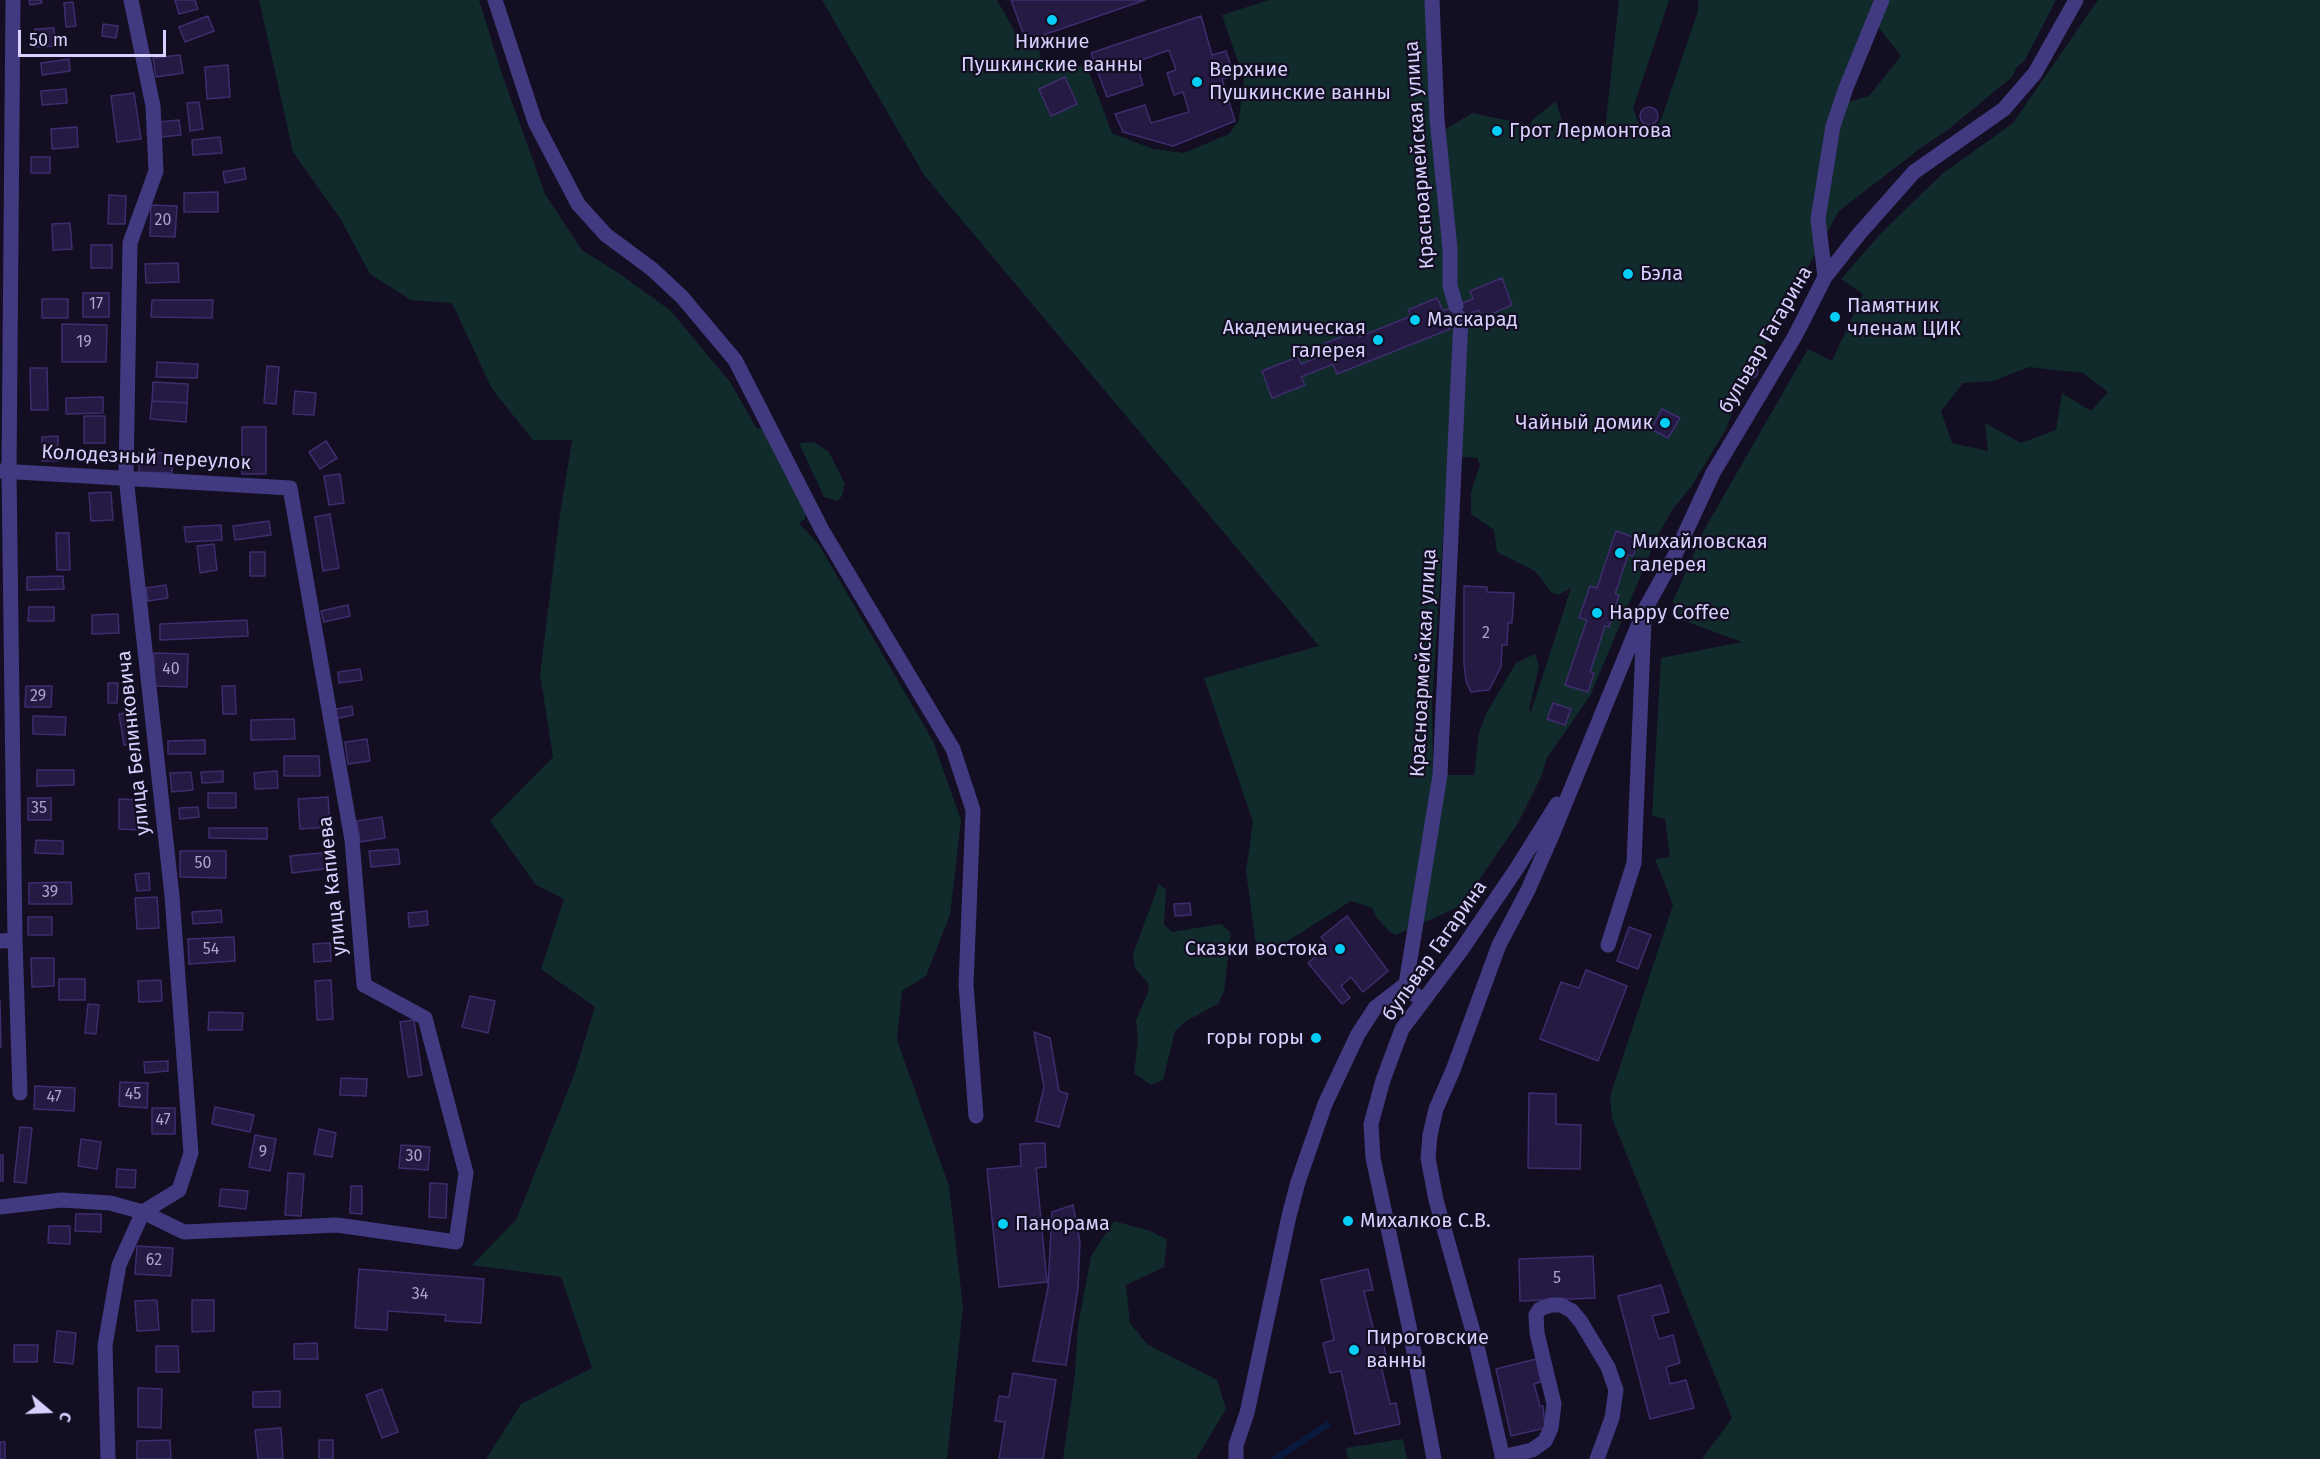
<!DOCTYPE html>
<meta charset="utf-8">
<style>
body{margin:0}
#map{position:relative;width:2320px;height:1459px;overflow:hidden;background:#130e22;font-family:"Fira Sans",sans-serif}
canvas{display:block}
.north{position:absolute;left:18px;top:1381px;width:60px;height:60px;-webkit-text-stroke:4px #130e22;paint-order:stroke;rotate:109deg;font-size:16px;font-weight:700;line-height:24px;text-align:center;color:#d8d0fe}
.north::after{content:'';display:block;margin:auto;width:21px;height:27px;background:#d8d0fe;clip-path:polygon(50% 0,100% 100%,50% 72%,0 100%)}
.scale{position:absolute;left:18px;top:30px;width:148px;height:27px;box-sizing:border-box;border:3px solid #d8d0fe;border-top:0;padding-left:8px;font-size:18px;line-height:21px;white-space:nowrap;color:#d8d0fe;-webkit-text-stroke:4px #130e22;paint-order:stroke}
</style>
<div id="map">
<canvas width="2320" height="1459"></canvas>
<div class="north">С</div>
<div class="scale">50 m</div>
</div>
<script>
const context = document.querySelector('canvas').getContext('2d');
context.lineJoin = 'round';
function fillPath(path, color) { context.fillStyle = color; context.fill(path, 'evenodd'); }
const shape = rows => new Path2D(rows.map(r => 'M' + r).join(''));
function strokePath(path, color, width, dash) { context.strokeStyle = color; context.lineWidth = width; context.lineCap = dash ? 'butt' : 'round'; context.setLineDash(dash || []); context.stroke(path); }
function drawText(font, color, halo, rows, align = 'center') {
  context.font = font + ' "Fira Sans",sans-serif'; context.lineWidth = 4.5; context.setLineDash([]); context.textBaseline = 'middle'; context.strokeStyle = halo; context.fillStyle = color; for (const [text, x, y, turn = 0] of rows) {
    context.save(); context.translate(x, y); context.rotate((+turn || 0) * Math.PI / 180); context.textAlign = isNaN(turn) ? turn : align; if (halo) context.strokeText(text, 0, 0); context.fillText(text, 0, 0); context.restore();
  }
}
fillPath(shape([
 [259,0,479,0,503,77,545,194,582,250,617,272,670,310,730,382,757,429,764,427,806,504,805,519,799,523,819,545,933,741,961,820,950,915,926,976,902,991,897,1040,949,1186,963,1307,947,1459,486,1459,521,1404,592,1368,561,1277,472,1265,516,1220,573,1078,595,1007,541,969,564,899,536,885,490,821,553,757,540,674,559,521,572,440,533,440,492,389,452,303,411,300,370,274,340,218,293,152],
 [822,0,997,0,1021,43,1039,48,1041,61,1087,67,1112,133,1153,149,1184,153,1229,134,1239,120,1244,79,1222,15,1269,0,1426,0,1435,136,1472,113,1530,125,1532,120,1556,101,1565,131,1581,129,1589,137,1604,140,1619,0,1669,0,1633,108,1638,122,1643,126,1650,127,1659,123,1662,117,1698,11,1698,0,2056,0,2025,60,2017,67,2012,77,1944,133,1926,144,1839,211,1733,402,1733,411,1725,431,1691,487,1672,510,1657,537,1590,696,1547,758,1541,777,1518,823,1466,899,1454,909,1396,935,1390,932,1377,918,1372,908,1351,901,1258,960,1246,871,1253,822,1204,678,1319,646,924,175],
 [1873,20,1901,56,1869,96,1849,102,1842,102],
 [1464,457,1477,458,1480,465,1471,492,1471,514,1494,530,1497,552,1535,571,1551,592,1558,595,1571,588,1531,712,1529,710,1539,666,1535,654,1516,663,1486,714,1479,733,1474,775,1433,775,1432,701,1447,478,1453,465],
 [2098,0,2320,0,2320,1459,1702,1459,1732,1418,1612,1118,1610,1096,1673,905,1655,859,1670,857,1665,819,1652,816,1661,658,1742,642,1682,620,1673,601,1704,530,1808,349,1832,361,1863,294,1841,279,1884,230,1942,174,2013,123],
 [2029,367,2083,373,2108,392,2091,411,2062,393,2056,430,2021,443,1985,423,1988,451,1952,443,1941,411,1963,383,1993,381],
 [814,442,829,452,845,484,842,496,837,501,824,497,799,443],
 [1159,884,1166,890,1164,925,1172,932,1221,924,1231,933,1224,992,1218,1004,1186,1021,1175,1031,1163,1080,1151,1085,1134,1073,1138,1040,1136,1020,1149,990,1148,983,1135,968,1133,954],
 [1114,1221,1150,1231,1167,1239,1164,1267,1126,1285,1130,1323,1147,1344,1217,1380,1226,1409,1196,1459,1063,1459,1075,1374,1078,1326,1091,1256],
 [1403,1439,1407,1459,1348,1459,1346,1448]
]), '#112b2c');
strokePath(shape([
 [1275,1459,1327,1425]
]), '#0a1a3f', 6);
const building = shape([
 [29,0,41,0,42,3,30,5,29,0],
 [175,0,195,0,198,9,179,14,175,0],
 [1011,0,1145,0,1026,41,1011,0],
 [73,2,76,26,66,27,64,3,73,2],
 [208,16,214,31,185,42,179,27,208,16],
 [1201,16,1212,55,1226,51,1234,76,1222,79,1235,121,1173,146,1123,132,1115,114,1145,105,1151,123,1189,112,1183,92,1174,95,1167,73,1176,70,1169,50,1136,62,1143,85,1107,97,1091,53,1201,16],
 [103,24,118,26,116,38,102,36,103,24],
 [54,28,55,46,35,47,35,29,54,28],
 [180,55,183,73,156,77,153,58,180,55],
 [69,59,70,71,42,75,41,63,69,59],
 [228,65,230,97,207,99,205,67,228,65],
 [1065,77,1077,104,1051,116,1039,89,1065,77],
 [66,89,67,103,42,105,41,91,66,89],
 [134,93,141,139,117,142,111,96,134,93],
 [199,102,203,129,190,131,187,103,199,102],
 '1640 116a9 9 0 1 1 18 0a9 9 0 1 1-18 0Z',
 [179,120,181,135,161,137,159,122,179,120],
 [77,127,78,147,52,149,51,129,77,127],
 [220,137,222,153,193,155,192,140,220,137],
 [31,157,50,157,50,173,31,173,31,157],
 [244,168,246,179,225,183,223,172,244,168],
 [218,192,218,212,184,212,184,193,218,192],
 [109,195,126,196,125,224,108,224,109,195],
 [151,205,177,206,175,237,150,236,151,205],
 [70,223,72,249,53,250,52,224,70,223],
 [91,245,112,245,112,268,91,268,91,245],
 [178,263,179,282,146,283,145,264,178,263],
 [1502,278,1512,305,1482,318,1479,310,1447,323,1450,329,1337,374,1333,364,1301,377,1305,385,1272,398,1262,371,1298,357,1301,364,1329,353,1325,343,1357,331,1359,337,1406,318,1411,316,1408,310,1437,298,1443,311,1473,299,1470,291,1502,278],
 [83,293,109,293,109,317,83,317,83,293],
 [42,299,68,299,68,318,42,318,42,299],
 [152,300,213,300,212,318,151,317,152,300],
 [62,324,107,325,106,362,62,362,62,324],
 [157,362,198,364,197,378,156,377,157,362],
 '1746 372a6 6 0 1 1 12 0a6 6 0 1 1-12 0Z',
 [267,366,279,367,276,404,264,403,267,366],
 [30,368,47,368,48,410,31,410,30,368],
 [153,382,188,384,187,403,152,401,153,382],
 [295,391,316,393,314,415,293,414,295,391],
 [103,397,103,413,66,414,66,398,103,397],
 [152,401,187,403,186,422,150,419,152,401],
 [1662,409,1680,418,1668,438,1651,429,1662,409],
 [84,416,105,416,105,443,84,443,84,416],
 [242,427,266,427,266,474,242,474,242,427],
 [58,436,58,461,42,461,42,437,58,436],
 [326,441,337,458,320,469,309,452,326,441],
 [139,452,172,453,172,473,139,472,139,452],
 [340,474,344,503,329,505,324,476,340,474],
 [111,492,113,520,91,521,89,493,111,492],
 [330,514,339,568,323,571,315,517,330,514],
 [269,521,271,535,235,540,233,526,269,521],
 [221,525,222,540,186,542,184,527,221,525],
 [1616,531,1639,539,1633,556,1628,555,1615,594,1619,595,1609,627,1605,626,1590,672,1594,673,1588,692,1565,685,1587,620,1579,618,1590,586,1597,588,1616,531],
 [56,533,69,533,70,570,57,570,56,533],
 [214,544,217,570,200,573,197,546,214,544],
 [250,552,265,552,265,576,250,576,250,552],
 [63,576,64,589,27,590,27,577,63,576],
 [166,585,168,598,148,601,146,588,166,585],
 [1464,586,1487,587,1487,592,1514,593,1512,623,1508,623,1507,645,1502,645,1501,667,1489,690,1471,692,1466,681,1464,664,1464,586],
 [348,605,350,616,324,622,321,611,348,605],
 [29,607,54,607,54,621,28,621,29,607],
 [118,614,119,633,92,634,92,615,118,614],
 [247,620,248,636,160,640,160,624,247,620],
 [154,653,188,654,187,687,154,686,154,653],
 [360,669,362,680,339,683,338,672,360,669],
 [108,683,118,683,117,703,108,703,108,683],
 [26,686,52,686,51,707,25,707,26,686],
 [222,686,235,686,236,714,223,714,222,686],
 [1553,703,1571,709,1565,725,1547,719,1553,703],
 [352,706,353,715,334,719,332,710,352,706],
 [130,712,134,743,124,745,119,714,130,712],
 [33,716,66,717,65,735,33,734,33,716],
 [294,719,295,739,251,740,251,720,294,719],
 [367,739,370,761,348,764,345,742,367,739],
 [205,740,205,754,168,754,168,741,205,740],
 [284,756,319,756,320,776,284,776,284,756],
 [37,770,74,770,74,785,37,786,37,770],
 [223,771,223,782,202,783,201,772,223,771],
 [277,771,278,788,255,789,254,773,277,771],
 [191,772,193,790,172,792,170,773,191,772],
 [208,793,236,793,236,808,208,808,208,793],
 [328,797,330,827,300,829,298,799,328,797],
 [28,798,51,798,51,820,28,820,28,798],
 [119,799,143,800,142,830,119,829,119,799],
 [198,807,199,817,180,819,179,808,198,807],
 [382,817,385,838,360,842,357,821,382,817],
 [209,828,267,828,267,839,209,838,209,828],
 [36,840,63,841,63,854,35,853,36,840],
 [398,849,400,864,371,867,369,851,398,849],
 [180,851,226,851,226,878,180,877,180,851],
 [330,852,332,868,292,873,290,856,330,852],
 [149,873,150,890,137,891,135,874,149,873],
 [71,882,72,904,29,904,29,883,71,882],
 [157,897,159,928,137,929,135,898,157,897],
 [1190,903,1191,915,1175,916,1174,904,1190,903],
 [221,910,222,922,193,924,192,912,221,910],
 [427,911,428,925,409,927,408,913,427,911],
 [1347,916,1388,971,1363,992,1351,977,1341,986,1350,998,1342,1004,1308,963,1328,946,1321,937,1347,916],
 [28,917,52,917,52,935,28,935,28,917],
 [1629,927,1651,935,1638,969,1617,961,1629,927],
 [234,937,235,961,189,964,188,939,234,937],
 [330,943,331,961,314,962,313,944,330,943],
 [31,958,54,958,54,986,32,987,31,958],
 [1586,970,1627,986,1598,1061,1540,1039,1561,982,1579,988,1586,970],
 [59,979,85,979,85,1000,59,1000,59,979],
 [161,980,162,1001,139,1002,138,981,161,980],
 [331,980,333,1019,317,1020,315,981,331,980],
 [470,996,495,1001,488,1033,462,1027,470,996],
 [0,1000,1,1047,0,1047,0,1000],
 [88,1004,99,1005,96,1034,85,1033,88,1004],
 [209,1012,243,1013,242,1030,208,1030,209,1012],
 [414,1020,422,1075,408,1077,400,1022,414,1020],
 [1034,1032,1050,1038,1059,1091,1068,1094,1059,1127,1036,1121,1044,1087,1034,1032],
 [168,1061,168,1071,145,1073,144,1062,168,1061],
 [341,1078,367,1079,366,1096,340,1095,341,1078],
 [120,1082,148,1083,147,1108,119,1106,120,1082],
 [35,1086,75,1088,74,1111,34,1109,35,1086],
 [1529,1093,1556,1094,1556,1124,1581,1125,1580,1169,1528,1168,1529,1093],
 [215,1107,254,1115,250,1132,212,1124,215,1107],
 [152,1108,175,1108,175,1134,152,1134,152,1108],
 [20,1127,32,1128,26,1183,14,1182,20,1127],
 [319,1129,336,1133,332,1157,314,1154,319,1129],
 [255,1135,276,1139,270,1171,249,1167,255,1135],
 [81,1139,101,1142,97,1169,78,1166,81,1139],
 [1045,1143,1046,1167,1036,1168,1047,1282,999,1287,987,1169,1021,1166,1020,1144,1045,1143],
 [401,1145,430,1147,428,1170,399,1168,401,1145],
 [0,1155,3,1155,3,1181,0,1181,0,1155],
 [117,1169,136,1170,135,1188,116,1187,117,1169],
 [288,1173,304,1174,301,1216,285,1215,288,1173],
 [430,1183,447,1184,446,1218,429,1217,430,1183],
 [351,1186,362,1186,362,1214,350,1213,351,1186],
 [221,1189,248,1191,246,1209,219,1206,221,1189],
 [1073,1205,1080,1242,1078,1288,1066,1365,1033,1361,1048,1288,1052,1212,1073,1205],
 [76,1214,101,1214,101,1232,75,1231,76,1214],
 [49,1226,70,1226,70,1244,48,1243,49,1226],
 [137,1246,173,1248,171,1276,135,1274,137,1246],
 [1593,1256,1595,1298,1520,1301,1519,1259,1593,1256],
 [359,1269,484,1279,481,1323,445,1321,446,1315,388,1311,387,1330,355,1328,359,1269],
 [1368,1269,1373,1290,1364,1291,1375,1336,1381,1334,1386,1355,1379,1357,1390,1404,1396,1403,1400,1424,1355,1434,1341,1371,1330,1373,1323,1343,1334,1340,1321,1280,1368,1269],
 [1661,1285,1669,1312,1652,1316,1659,1339,1673,1335,1680,1363,1666,1367,1670,1384,1686,1380,1694,1408,1650,1419,1618,1296,1661,1285],
 [157,1300,159,1330,137,1331,135,1301,157,1300],
 [192,1300,214,1300,214,1331,192,1332,192,1300],
 [57,1331,76,1333,73,1364,54,1362,57,1331],
 [317,1343,318,1359,294,1359,294,1344,317,1343],
 [14,1345,38,1345,37,1362,14,1362,14,1345],
 [156,1346,178,1346,179,1372,156,1372,156,1346],
 [1536,1359,1541,1382,1534,1384,1540,1406,1543,1406,1545,1428,1511,1436,1496,1369,1536,1359],
 [1013,1373,1056,1380,1043,1459,999,1459,1005,1422,995,1421,999,1396,1009,1397,1013,1373],
 [138,1388,162,1389,161,1428,138,1427,138,1388],
 [382,1389,398,1432,382,1438,366,1395,382,1389],
 [280,1391,280,1407,253,1407,253,1392,280,1391],
 [281,1428,283,1459,258,1459,255,1430,281,1428],
 [170,1440,171,1459,137,1459,137,1441,170,1440],
 [319,1440,333,1440,333,1459,319,1459,319,1440],
 [0,1442,5,1442,5,1459,0,1459,0,1442]
]);
fillPath(building, '#251a43');
strokePath(building, '#3e2d6e', 1.5);
strokePath(shape([
 [13,0,9,471,15,940,20,1093],
 [495,0,535,122,578,204,606,235,652,269,682,297,735,360,822,530,953,749,973,810,966,985,976,1116],
 [1432,0,1437,119,1450,249,1450,286,1456,306],
 [1825,277,1818,219,1833,126,1846,88,1882,0],
 [0,471,290,488,352,840,364,985,425,1018,466,1173,456,1242,337,1225,184,1232,143,1212,110,1203,61,1200,0,1207],
 [0,941,15,940],
 [1608,945,1634,863,1644,620],
 [1422,1000,1408,989,1406,984,1440,775,1461,318],
 [1502,1457,1532,1450,1545,1441,1551,1428,1554,1404,1537,1333,1536,1315,1540,1309,1551,1305,1561,1305,1572,1311,1581,1322,1608,1367,1616,1390,1612,1418,1597,1459],
 [108,1459,105,1345,119,1265,143,1212,179,1190,191,1153,172,896,126,477,130,243,156,171,153,106,131,0],
 [1236,1459,1236,1445,1247,1413,1289,1216,1298,1182,1325,1104,1358,1034,1375,1008,1406,984],
 [1434,1459,1409,1326,1373,1158,1371,1124,1383,1080,1402,1029,1460,952,1517,868,1557,804],
 [1503,1459,1477,1346,1436,1200,1428,1158,1430,1135,1436,1109,1453,1070,1499,945,1528,890,1553,833,1644,611,1674,557,1713,473,1795,336,1825,277,1859,234,1914,172,2004,109,2035,73,2076,0]
]), '#413a80', 15);
for (const [x, y, r, color] of [
 [1052,20,6,"#04cef5"],
 [1197,82,6,"#04cef5"],
 [1497,131,6,"#04cef5"],
 [1628,274,6,"#04cef5"],
 [1835,317,6,"#04cef5"],
 [1415,320,6,"#04cef5"],
 [1378,340,6,"#04cef5"],
 [1665,423,6,"#04cef5"],
 [1620,553,6,"#04cef5"],
 [1597,613,6,"#04cef5"],
 [1340,949,6,"#04cef5"],
 [1316,1038,6,"#04cef5"],
 [1348,1221,6,"#04cef5"],
 [1003,1224,6,"#04cef5"],
 [1354,1350,6,"#04cef5"]
]) { const dot = new Path2D(); dot.arc(x, y, r, 0, 2 * Math.PI); context.fillStyle = color; context.fill(dot); strokePath(dot, '#130e22', 2); }
drawText('16px', '#aba2cf', null, [
 ["20",163,221],
 ["17",96,305],
 ["19",84,343],
 ["2",1486,634],
 ["40",171,670],
 ["29",38,697],
 ["35",39,809],
 ["50",203,864],
 ["39",50,893],
 ["54",211,950],
 ["45",133,1095],
 ["47",54,1098],
 ["47",163,1121],
 ["9",263,1153],
 ["30",414,1157],
 ["62",154,1261],
 ["5",1557,1279],
 ["34",420,1295]
]);
drawText('20px', '#d8d0fe', '#130e22', [
 ["Нижние",1052,42,"center"],
 ["Пушкинские ванны",1052,65,"center"],
 ["Верхние",1209,70],
 ["Пушкинские ванны",1209,93],
 ["Грот Лермонтова",1509,131],
 ["Бэла",1640,274],
 ["Памятник",1847,306],
 ["членам ЦИК",1847,329],
 ["Маскарад",1427,320],
 ["Академическая",1366,328,"right"],
 ["галерея",1366,351,"right"],
 ["Чайный домик",1653,423,"right"],
 ["Михайловская",1632,542],
 ["галерея",1632,565],
 ["Happy Coffee",1609,613],
 ["Сказки востока",1328,949,"right"],
 ["горы горы",1304,1038,"right"],
 ["Михалков С.В.",1360,1221],
 ["Панорама",1015,1224],
 ["Пироговские",1366,1338],
 ["ванны",1366,1361]
], 'left');
drawText('20px', '#d8d0fe', '#130e22', [
 ["Красноармейская улица",1420,155,-94],
 ["бульвар Гагарина",1766,340,-60],
 ["Колодезный переулок",146,458,3],
 ["Красноармейская улица",1424,663,-87],
 ["улица Белинковича",134,743,-96],
 ["улица Капиева",333,886,-96],
 ["бульвар Гагарина",1435,951,-55]
]);
</script>
